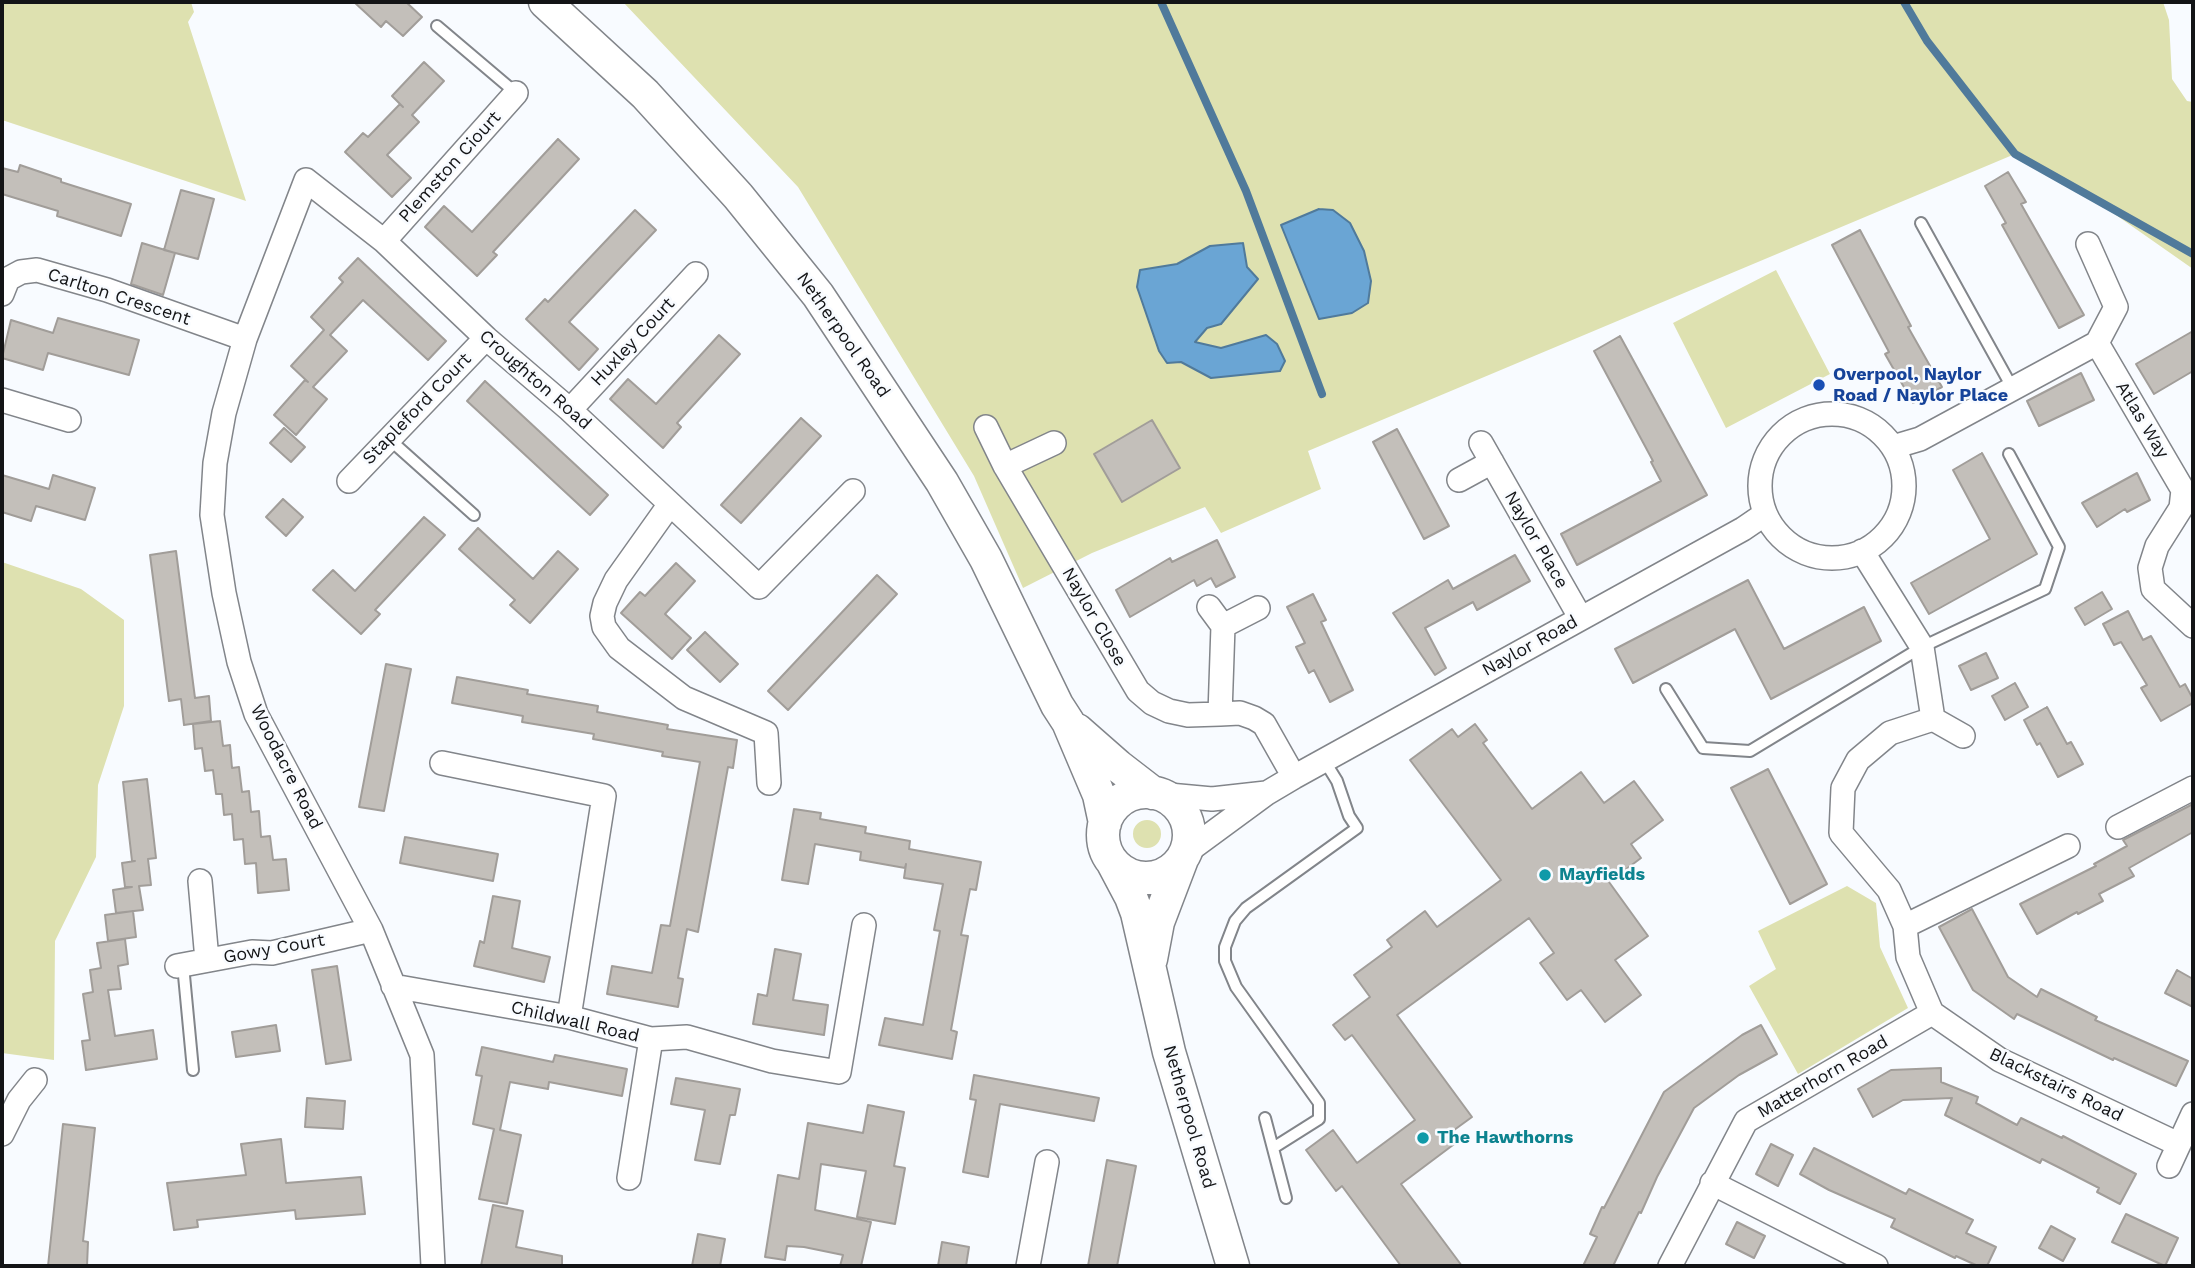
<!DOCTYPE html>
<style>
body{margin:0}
#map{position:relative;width:2195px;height:1268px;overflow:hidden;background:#f8fbff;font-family:"Work Sans",sans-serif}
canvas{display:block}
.frame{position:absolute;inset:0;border:4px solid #131416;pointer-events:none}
</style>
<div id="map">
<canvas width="2195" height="1268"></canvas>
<div class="frame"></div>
</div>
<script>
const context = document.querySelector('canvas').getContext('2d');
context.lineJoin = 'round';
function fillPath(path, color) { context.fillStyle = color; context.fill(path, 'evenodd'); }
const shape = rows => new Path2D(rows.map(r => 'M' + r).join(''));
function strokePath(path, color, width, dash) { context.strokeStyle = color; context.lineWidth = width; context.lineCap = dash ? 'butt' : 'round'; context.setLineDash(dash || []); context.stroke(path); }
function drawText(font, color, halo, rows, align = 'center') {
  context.font = font + ' "Work Sans",sans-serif'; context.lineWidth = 5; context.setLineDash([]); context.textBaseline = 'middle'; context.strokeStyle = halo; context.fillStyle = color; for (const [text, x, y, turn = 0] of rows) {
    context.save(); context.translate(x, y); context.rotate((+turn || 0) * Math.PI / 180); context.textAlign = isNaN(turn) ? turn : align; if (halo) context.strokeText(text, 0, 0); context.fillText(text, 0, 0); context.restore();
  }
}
fillPath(shape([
 [2,2,191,2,194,12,188,22,246,201,2,120],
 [623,2,2163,2,2169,20,2172,79,2187,101,2193,102,2193,269,2086,194,2015,154,1308,451,1321,489,1221,533,1205,507,1092,553,1023,588,974,476,798,187],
 [1776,270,1830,374,1726,428,1673,323],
 [2,562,81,589,124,620,124,706,98,785,96,857,55,941,54,1060,2,1053],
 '1133 834a14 14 0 1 1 28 0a14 14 0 1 1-28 0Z',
 [1847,886,1876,903,1880,947,1908,1008,1798,1074,1749,986,1776,969,1758,931]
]), '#dee1b0');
const water = shape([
 [1319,209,1333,210,1350,223,1364,251,1371,281,1368,303,1352,313,1319,319,1281,225,1319,209],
 [1243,243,1247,267,1258,279,1221,324,1207,328,1195,342,1221,348,1266,335,1277,344,1285,361,1280,371,1211,378,1181,362,1167,363,1159,351,1137,287,1140,270,1177,264,1210,246,1243,243]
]);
fillPath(water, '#6aa5d4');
strokePath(water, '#507a9b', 2);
strokePath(shape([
 [1161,2,1246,191,1322,394],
 [1904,2,1927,41,2015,154,2193,254]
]), '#507a9b', 8);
const building = shape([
 [354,2,406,2,422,17,403,36,386,21,381,27,354,2],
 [424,62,444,81,412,115,419,122,387,155,411,178,392,197,345,152,363,133,368,137,400,104,403,107,392,96,424,62],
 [558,139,579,159,493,252,497,255,477,276,425,227,444,206,472,232,558,139],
 [20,165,61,179,61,182,131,204,121,236,57,216,58,211,2,194,2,168,18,172,20,165],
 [2008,172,2026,202,2021,204,2084,315,2059,328,2002,225,2006,223,1985,186,2008,172],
 [181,190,214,199,198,259,164,250,181,190],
 [635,210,656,230,569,322,598,349,579,370,526,319,545,299,548,302,635,210],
 [1860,230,1911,326,1908,327,1942,387,1913,403,1885,354,1889,352,1832,245,1860,230],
 [142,243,175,253,163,295,131,284,142,243],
 [358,258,446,341,428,360,363,300,330,335,347,351,313,387,327,399,296,435,274,415,305,380,308,382,291,366,324,330,311,317,343,282,339,278,358,258],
 [58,318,139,340,129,375,48,353,43,370,2,358,11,320,53,333,58,318],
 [2193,331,2193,371,2154,394,2136,364,2193,331],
 [719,335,740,354,677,423,681,427,663,448,610,399,628,379,656,404,719,335],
 [1620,336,1707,495,1577,565,1561,534,1661,481,1651,462,1653,461,1594,351,1620,336],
 [2081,373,2094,400,2039,426,2027,401,2081,373],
 [485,381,608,495,590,515,467,401,485,381],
 [801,418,821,436,741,523,721,505,801,418],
 [1152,420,1180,468,1122,502,1094,454,1152,420],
 [284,428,305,447,291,462,270,443,284,428],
 [1397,429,1449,526,1424,539,1373,442,1397,429],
 [1982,453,2037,554,1929,614,1911,583,1990,539,1953,470,1982,453],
 [2137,473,2150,500,2127,512,2125,509,2097,527,2082,503,2137,473],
 [2,475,49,489,53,475,95,488,85,520,36,506,31,521,2,512,2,475],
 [283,499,303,517,286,536,266,517,283,499],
 [424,517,445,535,375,610,380,614,361,634,313,590,333,570,355,591,424,517],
 [478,528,533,579,558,551,578,569,530,623,510,605,515,600,459,549,478,528],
 [1217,540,1235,577,1216,587,1211,578,1197,586,1194,580,1130,617,1116,590,1170,558,1172,562,1217,540],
 [176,551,195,698,209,696,211,721,184,725,181,699,169,701,150,555,176,551],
 [1515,555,1530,581,1477,610,1473,602,1425,628,1446,668,1435,675,1393,613,1448,580,1453,589,1515,555],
 [676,563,695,581,665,614,691,638,672,659,621,613,640,592,645,596,676,563],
 [877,575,897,594,788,710,768,691,877,575],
 [1748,580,1784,649,1864,607,1881,641,1771,699,1735,629,1633,683,1615,649,1748,580],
 [2102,592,2112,609,2085,625,2075,608,2102,592],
 [1313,594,1326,620,1321,622,1353,690,1330,702,1314,670,1309,673,1296,647,1305,643,1287,607,1313,594],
 [2128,611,2143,640,2151,636,2180,687,2185,684,2193,699,2193,703,2161,721,2141,688,2147,685,2121,642,2114,645,2103,624,2128,611],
 [705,632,738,664,720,682,687,650,705,632],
 [1986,653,1998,678,1971,690,1959,666,1986,653],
 [386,664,411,669,384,811,359,807,386,664],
 [457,677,528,690,527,694,598,706,597,712,668,725,667,729,737,740,733,768,728,767,698,932,687,929,678,978,683,979,678,1007,607,994,612,966,652,973,661,925,670,926,700,762,662,756,663,752,593,739,594,734,522,722,523,716,452,703,457,677],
 [2015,683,2028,707,2005,720,1992,696,2015,683],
 [2047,707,2067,744,2071,742,2083,764,2058,777,2040,743,2037,745,2024,720,2047,707],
 [220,721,223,746,230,745,232,768,239,767,242,792,249,791,251,812,259,811,261,837,270,836,273,860,286,859,289,890,258,893,256,863,245,864,243,839,234,840,232,814,224,815,222,794,216,794,213,770,205,771,202,748,195,749,193,724,220,721],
 [1475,724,1487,740,1483,743,1532,809,1581,772,1604,803,1634,781,1663,820,1631,844,1641,858,1609,882,1648,936,1615,960,1641,995,1605,1022,1581,990,1567,1000,1540,963,1554,953,1529,918,1397,1015,1472,1117,1450,1133,1457,1142,1401,1184,1462,1266,1401,1266,1342,1186,1336,1191,1306,1150,1333,1130,1357,1163,1415,1120,1352,1035,1345,1040,1333,1025,1370,997,1354,975,1392,947,1387,940,1425,911,1437,927,1501,880,1410,760,1452,729,1458,737,1475,724],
 [1768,769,1827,884,1790,904,1731,788,1768,769],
 [147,779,156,858,148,859,151,885,139,886,143,910,116,913,113,890,132,887,125,887,122,863,135,861,132,861,123,782,147,779],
 [2193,804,2193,832,2129,868,2134,876,2099,894,2103,901,2078,914,2077,912,2037,934,2020,904,2096,866,2094,864,2127,846,2123,840,2193,804],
 [794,809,821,813,820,819,866,827,865,833,910,841,909,849,981,862,976,890,970,889,961,935,968,936,951,1030,957,1032,952,1059,879,1045,885,1018,923,1025,940,931,934,930,943,884,904,878,906,864,905,868,860,860,861,852,815,844,808,884,782,880,794,809],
 [405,837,498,854,493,881,400,863,405,837],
 [493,896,520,901,512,948,550,957,544,982,474,966,480,941,484,943,493,896],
 [1972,909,2008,977,2037,997,2041,989,2097,1017,2095,1020,2188,1061,2176,1086,2114,1058,2113,1060,2017,1014,2014,1019,1973,990,1939,927,1972,909],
 [133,911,136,937,108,941,105,915,133,911],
 [125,939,128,964,118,966,121,989,108,990,115,1036,153,1030,157,1059,86,1070,82,1041,90,1040,83,994,93,992,90,970,101,968,97,943,125,939],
 [775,949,801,954,793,1000,828,1005,824,1035,753,1024,758,994,767,996,775,949],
 [337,966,351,1060,326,1064,312,970,337,966],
 [2177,970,2193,979,2193,1007,2165,993,2177,970],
 [276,1025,280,1051,236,1057,232,1032,276,1025],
 [1761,1025,1777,1054,1739,1075,1694,1108,1657,1177,1641,1213,1639,1212,1613,1266,1583,1266,1597,1237,1590,1234,1602,1207,1604,1208,1664,1092,1742,1035,1761,1025],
 [482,1047,553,1062,555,1055,627,1069,622,1096,549,1082,548,1089,510,1082,500,1130,521,1135,507,1204,479,1199,494,1129,473,1124,482,1076,476,1075,482,1047],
 [1941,1068,1941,1082,1978,1097,1976,1103,2017,1125,2021,1118,2062,1138,2063,1136,2136,1174,2120,1204,2097,1192,2099,1188,2060,1168,2042,1159,2040,1163,1945,1115,1952,1098,1903,1100,1873,1117,1858,1089,1891,1070,1941,1068],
 [974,1075,1099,1098,1094,1121,1000,1104,988,1177,963,1172,976,1100,970,1099,974,1075],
 [676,1078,740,1089,735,1115,730,1115,720,1164,695,1160,705,1110,671,1104,676,1078],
 [307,1098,345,1101,343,1129,305,1127,307,1098],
 [868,1105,904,1112,894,1166,905,1168,895,1224,857,1217,866,1171,821,1164,815,1210,871,1222,861,1266,840,1266,843,1255,804,1247,787,1246,785,1260,765,1257,778,1175,799,1179,808,1123,863,1133,868,1105],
 [63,1124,95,1128,83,1241,88,1242,87,1266,48,1266,63,1124],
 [281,1139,286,1183,361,1177,365,1214,296,1219,295,1210,197,1220,198,1227,174,1230,167,1183,246,1175,241,1144,281,1139],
 [1771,1144,1793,1155,1778,1186,1756,1174,1771,1144],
 [1814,1148,1906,1194,1909,1189,1973,1220,1966,1233,1996,1247,1987,1266,1978,1266,1956,1256,1955,1258,1891,1227,1895,1219,1829,1190,1800,1174,1814,1148],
 [1107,1160,1136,1166,1117,1266,1088,1266,1107,1160],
 [493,1205,523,1211,516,1247,562,1256,562,1266,481,1266,493,1205],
 [2126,1214,2178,1238,2165,1266,2112,1242,2126,1214],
 [1737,1222,1765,1236,1754,1258,1726,1244,1737,1222],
 [2051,1226,2075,1239,2063,1261,2039,1248,2051,1226],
 [698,1234,725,1239,720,1266,692,1266,698,1234],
 [942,1242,969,1247,966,1266,938,1266,942,1242]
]);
fillPath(building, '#c3bfba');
strokePath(building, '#a19d99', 2);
const lane = shape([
 [437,26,516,93],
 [1921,223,2013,389],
 [389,439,474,515],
 [1666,689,1703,748,1750,751,1922,647,2045,589,2059,547,2009,454],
 [183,965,193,1070],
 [1265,1118,1286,1198],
 [1273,1148,1319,1119,1319,1103,1236,987,1225,961,1225,947,1235,921,1246,908,1357,828,1349,816,1337,781,1324,760]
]);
const street = shape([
 [384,241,516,93],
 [2088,244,2116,307,2097,343],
 [2,294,8,279,21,272,37,270,107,290,245,339],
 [2097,343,2183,490,2181,508,2157,546,2150,568,2153,589,2193,626],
 [2,400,69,420],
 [570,410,696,274],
 '1760 486a72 72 0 1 1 144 0a72 72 0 1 1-144 0Z',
 [986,427,1005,466,1138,691,1152,703,1169,711,1188,715,1220,714],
 [1481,443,1580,617],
 [1893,447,1920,439,2097,343],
 [1005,466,1054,443],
 [1459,480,1492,462],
 [349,481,486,338],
 [670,504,616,580,605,603,602,616,604,627,619,648,684,698,766,733,769,783],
 [1862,551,1922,647,1933,719,1890,733,1858,760,1843,788,1841,833,1889,890,1905,926,1908,957,1932,1013,2000,1060,2178,1144],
 [1209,607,1223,626,1258,608],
 [1223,626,1220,714,1240,713,1254,718,1264,724,1294,777],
 [1933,719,1963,736],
 [442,763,604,796,569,1017],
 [1158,794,1212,799,1266,793],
 [2118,827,2193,788],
 [1184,854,1267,793,1294,777,1743,529,1765,514],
 [200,881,207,960],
 [1905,926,2068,846],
 [177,966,252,952,272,953,371,930],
 [393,986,569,1017,651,1039,687,1037,772,1061,839,1072,864,925],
 [2,1134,19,1100,35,1080],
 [2169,1166,2193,1114],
 [629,1178,651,1039],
 [1712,1183,1876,1266],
 [433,1266,422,1055,371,930,256,714,239,662,224,593,212,515,215,463,224,413,245,339,306,180,384,241,486,338,570,410,759,587,853,491],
 [1028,1266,1047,1162],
 [1670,1266,1746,1121,1932,1013]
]);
const secondary = shape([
 [545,2,645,94,738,196,818,295,942,482,986,559,1057,705,1068,722,1099,795,1105,823],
 [1077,730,1118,766,1153,793],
 '1103 835a43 43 0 1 1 86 0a43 43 0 1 1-86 0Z',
 [1113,863,1131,897,1137,913,1169,1052,1233,1266],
 [1151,959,1158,922,1182,859]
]);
strokePath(lane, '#82858a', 14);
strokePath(street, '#82858a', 26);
strokePath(secondary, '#82858a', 35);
strokePath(lane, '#fff', 10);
strokePath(street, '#fff', 23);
strokePath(secondary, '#fff', 32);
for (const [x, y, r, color] of [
 [1819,385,7,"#1a4fb4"],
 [1545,875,7,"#0f9aa8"],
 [1423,1138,7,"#0f9aa8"]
]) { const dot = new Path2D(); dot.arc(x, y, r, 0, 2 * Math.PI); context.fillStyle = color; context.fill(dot); strokePath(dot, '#f8fbff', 2.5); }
drawText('18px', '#131416', '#f8fbff', [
 ["Plemston Ciourt",450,167,-48],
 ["Carlton Crescent",119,297,18],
 ["Netherpool Road",843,335,55],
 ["Huxley Court",633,342,-47],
 ["Croughton Road",535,380,41],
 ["Stapleford Court",417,409,-46],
 ["Atlas Way",2142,420,59],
 ["Naylor Place",1536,540,60],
 ["Naylor Close",1094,617,60],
 ["Naylor Road",1530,646,-29],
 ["Woodacre Road",286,767,63],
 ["Gowy Court",274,949,-10],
 ["Childwall Road",575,1022,13],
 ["Matterhorn Road",1823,1077,-30],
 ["Blackstairs Road",2056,1085,26],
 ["Netherpool Road",1189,1117,74]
]);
drawText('bold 18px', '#164399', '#f8fbff', [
 ["Overpool, Naylor",1833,375],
 ["Road / Naylor Place",1833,396]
], 'left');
drawText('bold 18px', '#0d838f', '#f8fbff', [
 ["Mayfields",1559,875],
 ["The Hawthorns",1437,1138]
], 'left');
</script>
